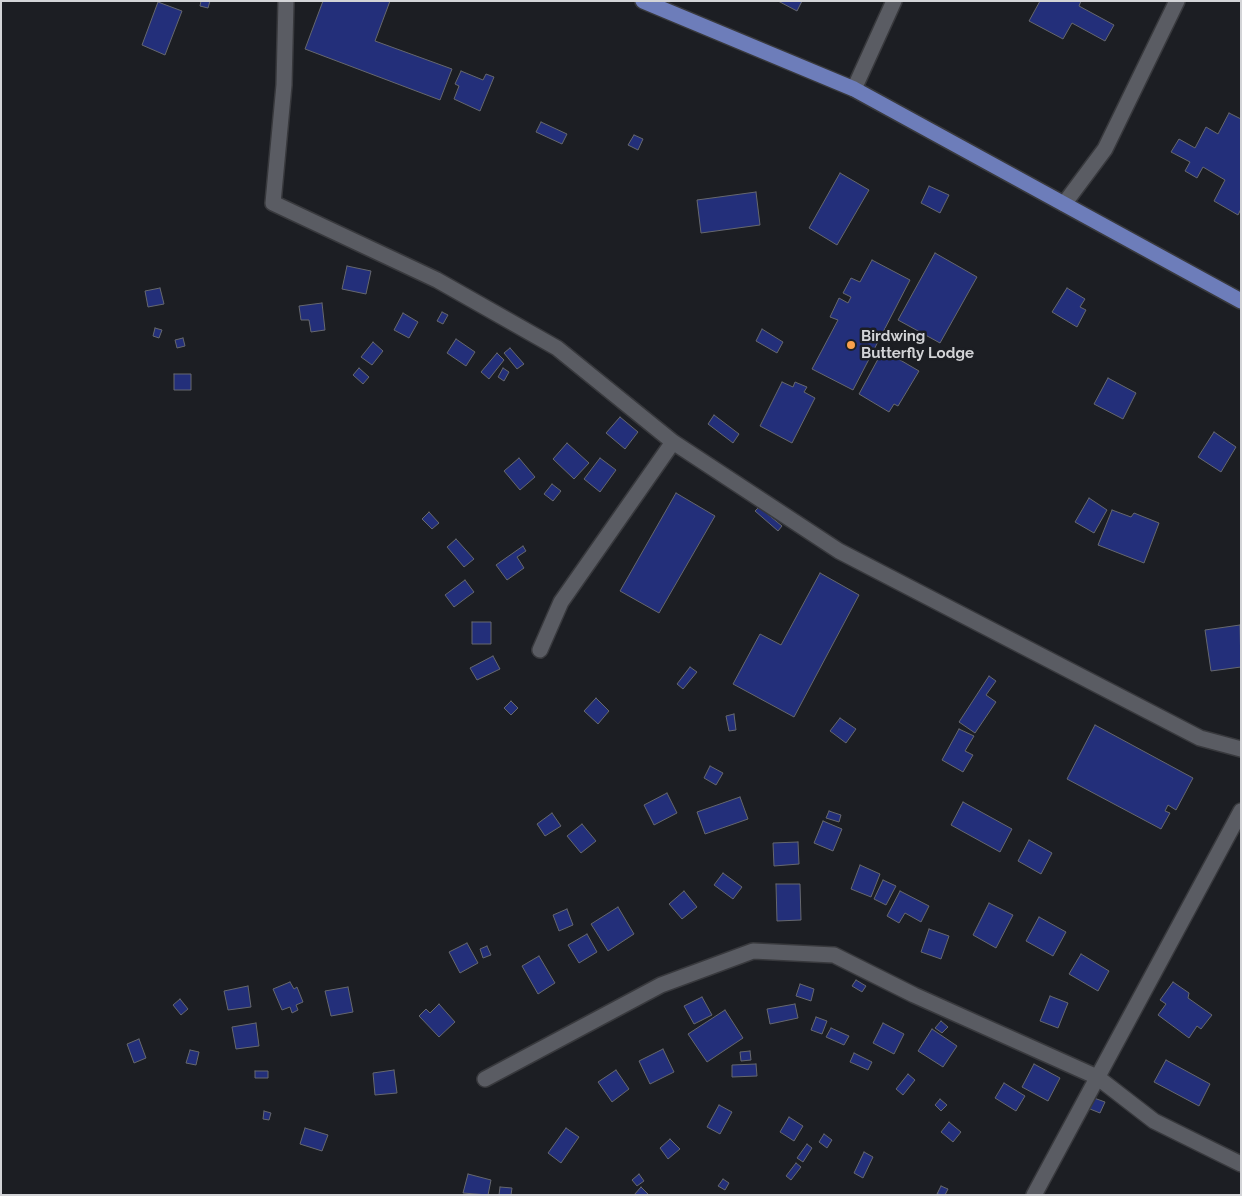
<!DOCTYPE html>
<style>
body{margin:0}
#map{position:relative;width:1242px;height:1196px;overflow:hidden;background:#1c1e23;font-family:Raleway,sans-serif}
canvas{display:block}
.frame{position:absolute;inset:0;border:2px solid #d3d4d7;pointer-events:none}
</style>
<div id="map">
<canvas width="1242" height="1196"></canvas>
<div class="frame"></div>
</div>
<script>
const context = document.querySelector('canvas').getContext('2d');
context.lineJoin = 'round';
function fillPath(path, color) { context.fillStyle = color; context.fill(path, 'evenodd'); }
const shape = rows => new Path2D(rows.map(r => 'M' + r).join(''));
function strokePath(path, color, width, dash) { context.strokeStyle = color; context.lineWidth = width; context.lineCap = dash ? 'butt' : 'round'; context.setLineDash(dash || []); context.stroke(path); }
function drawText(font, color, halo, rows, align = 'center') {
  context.font = font + ' Raleway,sans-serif'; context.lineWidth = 5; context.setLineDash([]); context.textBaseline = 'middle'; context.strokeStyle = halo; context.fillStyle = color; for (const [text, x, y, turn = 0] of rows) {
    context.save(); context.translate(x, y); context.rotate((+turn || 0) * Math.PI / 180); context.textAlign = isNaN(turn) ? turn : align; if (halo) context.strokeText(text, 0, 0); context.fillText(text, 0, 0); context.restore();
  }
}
const building = shape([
 [201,1,210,1,208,8,200,6,201,1],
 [323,1,390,1,375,41,452,69,440,100,305,49,323,1],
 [778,1,802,1,797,11,778,1],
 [1040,1,1081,1,1079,6,1114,25,1105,41,1072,23,1063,39,1029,21,1040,1],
 [158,2,182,11,165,55,142,45,158,2],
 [461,71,483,80,486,74,494,77,480,111,454,99,459,86,455,84,461,71],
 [1229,113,1241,119,1241,209,1238,215,1214,201,1225,180,1203,167,1197,178,1185,171,1190,162,1171,152,1179,139,1195,148,1206,127,1218,134,1229,113],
 [541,122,567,134,562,144,536,132,541,122],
 [634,135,643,139,638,150,628,145,634,135],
 [840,173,869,190,837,245,809,228,840,173],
 [929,186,949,195,940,213,921,203,929,186],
 [756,192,760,225,701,233,697,200,756,192],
 [935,253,977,277,940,343,898,320,935,253],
 [872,260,910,280,853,390,812,369,838,320,830,317,839,298,848,303,851,297,843,293,851,278,860,282,872,260],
 [347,266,371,271,366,294,342,289,347,266],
 [160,288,164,304,148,307,145,291,160,288],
 [1067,288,1085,299,1080,307,1086,310,1077,327,1052,312,1067,288],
 [322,303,325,330,311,332,309,320,301,320,299,306,322,303],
 [442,312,448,315,443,324,437,321,442,312],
 [403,313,418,322,409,338,394,330,403,313],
 [155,328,162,330,159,338,153,336,155,328],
 [762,329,783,342,777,353,756,341,762,329],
 [183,338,185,346,177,348,175,340,183,338],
 [456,339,475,352,466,366,447,353,456,339],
 [373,342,383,351,372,365,361,357,373,342],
 [510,348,524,364,517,369,504,353,510,348],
 [883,350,919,371,898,406,894,404,889,412,859,394,883,350],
 [497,353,504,360,489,379,481,372,497,353],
 [359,368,369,377,363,384,353,375,359,368],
 [503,368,509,372,504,381,498,377,503,368],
 [174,374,191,374,191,390,174,390,174,374],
 [1108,378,1136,393,1123,419,1094,404,1108,378],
 [782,382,793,387,795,382,807,387,804,392,815,398,792,443,760,426,782,382],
 [714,415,739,434,733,443,708,424,714,415],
 [620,417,638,432,625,449,606,433,620,417],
 [1214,432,1236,447,1221,472,1198,457,1214,432],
 [567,443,589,463,574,479,553,459,567,443],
 [519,458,535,477,520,490,504,471,519,458],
 [600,458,616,470,600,492,584,479,600,458],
 [552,484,561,491,553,501,544,494,552,484],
 [676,493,715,516,659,613,620,591,676,493],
 [1089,498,1107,510,1094,533,1075,522,1089,498],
 [759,507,782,526,778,531,755,511,759,507],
 [1112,510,1131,517,1134,513,1159,523,1144,563,1098,545,1112,510],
 [429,512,439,523,432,529,422,519,429,512],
 [456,539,474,559,464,567,447,547,456,539],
 [523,546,526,551,517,557,524,568,507,580,496,565,523,546],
 [820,573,859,595,794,717,733,684,760,634,781,645,820,573],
 [465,580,474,592,454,607,445,595,465,580],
 [472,622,491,622,491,644,472,644,472,622],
 [1240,625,1241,667,1211,671,1205,630,1240,625],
 [493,656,500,669,477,680,470,668,493,656],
 [690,667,697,672,683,689,677,684,690,667],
 [989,676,996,681,986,695,996,702,975,733,959,722,989,676],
 [596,698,609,711,598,724,584,711,596,698],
 [511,701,518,708,511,715,504,708,511,701],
 [734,714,736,730,729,731,726,716,734,714],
 [840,718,856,729,846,743,830,731,840,718],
 [1095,725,1193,778,1176,810,1168,805,1165,811,1170,813,1161,829,1067,779,1095,725],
 [959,729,974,736,965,751,973,755,963,772,942,760,959,729],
 [710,766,723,773,716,785,704,778,710,766],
 [667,793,677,813,654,825,644,805,667,793],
 [740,797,748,819,705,834,697,812,740,797],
 [963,802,1012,829,1000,852,951,825,963,802],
 [829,811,841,815,839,822,826,818,829,811],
 [552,813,561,826,545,836,537,824,552,813],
 [823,821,842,829,833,851,814,843,823,821],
 [582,824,596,841,581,853,567,836,582,824],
 [1029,840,1052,853,1041,874,1018,861,1029,840],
 [798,842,799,864,774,866,773,843,798,842],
 [860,865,880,874,871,897,851,889,860,865],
 [723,873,742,887,733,899,714,885,723,873],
 [883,880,896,886,886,905,874,899,883,880],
 [776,884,800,884,801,920,777,921,776,884],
 [684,891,697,907,682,919,669,904,684,891],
 [900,891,929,906,921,922,905,913,899,923,887,916,900,891],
 [989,903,1013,915,996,948,973,935,989,903],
 [618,907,634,934,608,951,591,924,618,907],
 [567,909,573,925,559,931,553,915,567,909],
 [1039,917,1066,932,1053,956,1026,941,1039,917],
 [929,929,949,936,941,959,921,952,929,929],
 [587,934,597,952,579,963,568,945,587,934],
 [467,943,478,963,460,973,449,952,467,943],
 [487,946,491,955,483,958,480,949,487,946],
 [1081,954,1109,971,1098,991,1069,974,1081,954],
 [539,956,555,983,538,994,522,966,539,956],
 [856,980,866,986,862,992,852,986,856,980],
 [290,982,294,989,297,987,303,1002,296,1005,298,1010,292,1013,290,1007,282,1010,273,989,290,982],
 [1173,982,1189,993,1188,998,1212,1015,1201,1029,1197,1026,1189,1038,1158,1015,1166,1004,1160,1000,1173,982],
 [800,984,814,989,811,1001,796,996,800,984],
 [248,986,251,1007,228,1010,224,991,248,986],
 [348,987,353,1012,331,1016,325,991,348,987],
 [1050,996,1068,1003,1058,1028,1040,1021,1050,996],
 [702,997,712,1015,694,1024,684,1006,702,997],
 [180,999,188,1009,181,1015,173,1005,180,999],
 [439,1004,455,1022,439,1037,419,1016,426,1009,430,1013,439,1004],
 [795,1004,798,1018,770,1024,767,1009,795,1004],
 [725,1010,743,1038,707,1062,688,1034,725,1010],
 [816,1017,827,1021,822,1034,811,1030,816,1017],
 [941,1021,948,1027,942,1033,935,1028,941,1021],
 [256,1023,259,1046,236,1049,232,1027,256,1023],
 [883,1023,904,1034,894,1054,873,1043,883,1023],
 [831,1028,849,1036,844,1045,826,1037,831,1028],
 [932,1029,957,1046,943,1067,918,1051,932,1029],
 [139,1039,146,1058,134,1063,127,1044,139,1039],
 [663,1049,674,1072,650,1084,639,1061,663,1049],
 [190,1050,199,1052,196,1065,186,1063,190,1050],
 [750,1051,751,1060,741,1061,740,1052,750,1051],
 [854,1053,872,1062,868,1070,850,1062,854,1053],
 [1166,1060,1210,1084,1199,1106,1154,1082,1166,1060],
 [756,1064,757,1076,732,1077,732,1065,756,1064],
 [1034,1064,1060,1078,1048,1101,1022,1087,1034,1064],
 [394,1070,397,1093,375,1095,373,1073,394,1070],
 [616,1070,629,1089,612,1102,598,1082,616,1070],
 [255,1071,268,1071,268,1078,255,1078,255,1071],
 [908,1074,915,1080,903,1095,896,1089,908,1074],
 [1004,1083,1025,1096,1016,1111,995,1098,1004,1083],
 [1094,1098,1105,1102,1100,1113,1090,1109,1094,1098],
 [940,1099,947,1105,941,1111,935,1105,940,1099],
 [719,1105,732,1112,720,1134,707,1127,719,1105],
 [264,1111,271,1113,269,1120,263,1119,264,1111],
 [789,1117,803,1126,794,1141,780,1132,789,1117],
 [949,1122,961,1132,953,1142,941,1132,949,1122],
 [305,1128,328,1135,322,1151,300,1144,305,1128],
 [566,1128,579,1137,561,1163,548,1153,566,1128],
 [824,1134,832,1140,827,1148,819,1142,824,1134],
 [670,1139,680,1149,668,1159,660,1148,670,1139],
 [807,1144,812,1148,803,1162,797,1158,807,1144],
 [864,1152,873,1157,863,1178,854,1173,864,1152],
 [796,1163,801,1167,791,1180,786,1176,796,1163],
 [468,1174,491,1180,488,1195,463,1193,468,1174],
 [639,1174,644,1181,637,1186,632,1180,639,1174],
 [723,1179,729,1183,725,1190,718,1186,723,1179],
 [941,1186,948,1189,945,1195,937,1194,941,1186],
 [500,1187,512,1188,511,1195,499,1195,500,1187],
 [641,1187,649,1195,634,1195,641,1187]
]);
fillPath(building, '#232f7a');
strokePath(building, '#66686e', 1);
const minor = shape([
 [286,1,284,85,273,203,437,280,557,348,673,442,839,551,1200,738,1241,749],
 [854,89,894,1],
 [1064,204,1105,149,1177,1],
 [540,650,561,602,673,442],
 [485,1079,661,985,753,951,834,955,914,995,1097,1077,1154,1121,1241,1164],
 [1034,1195,1241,811]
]);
const major = shape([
 [643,1,854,89,1241,301]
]);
strokePath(minor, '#38393d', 18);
strokePath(major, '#38393d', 18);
strokePath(minor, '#5a5c63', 15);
strokePath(major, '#6d7dba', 15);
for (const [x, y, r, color] of [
 [851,345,5,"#f9a04c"]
]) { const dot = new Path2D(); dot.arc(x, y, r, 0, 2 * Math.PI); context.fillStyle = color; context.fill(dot); strokePath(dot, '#1c1e23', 2); }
drawText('bold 15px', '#d3d4d7', '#1c1e23', [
 ["Birdwing",861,336],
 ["Butterfly Lodge",861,353]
], 'left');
</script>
